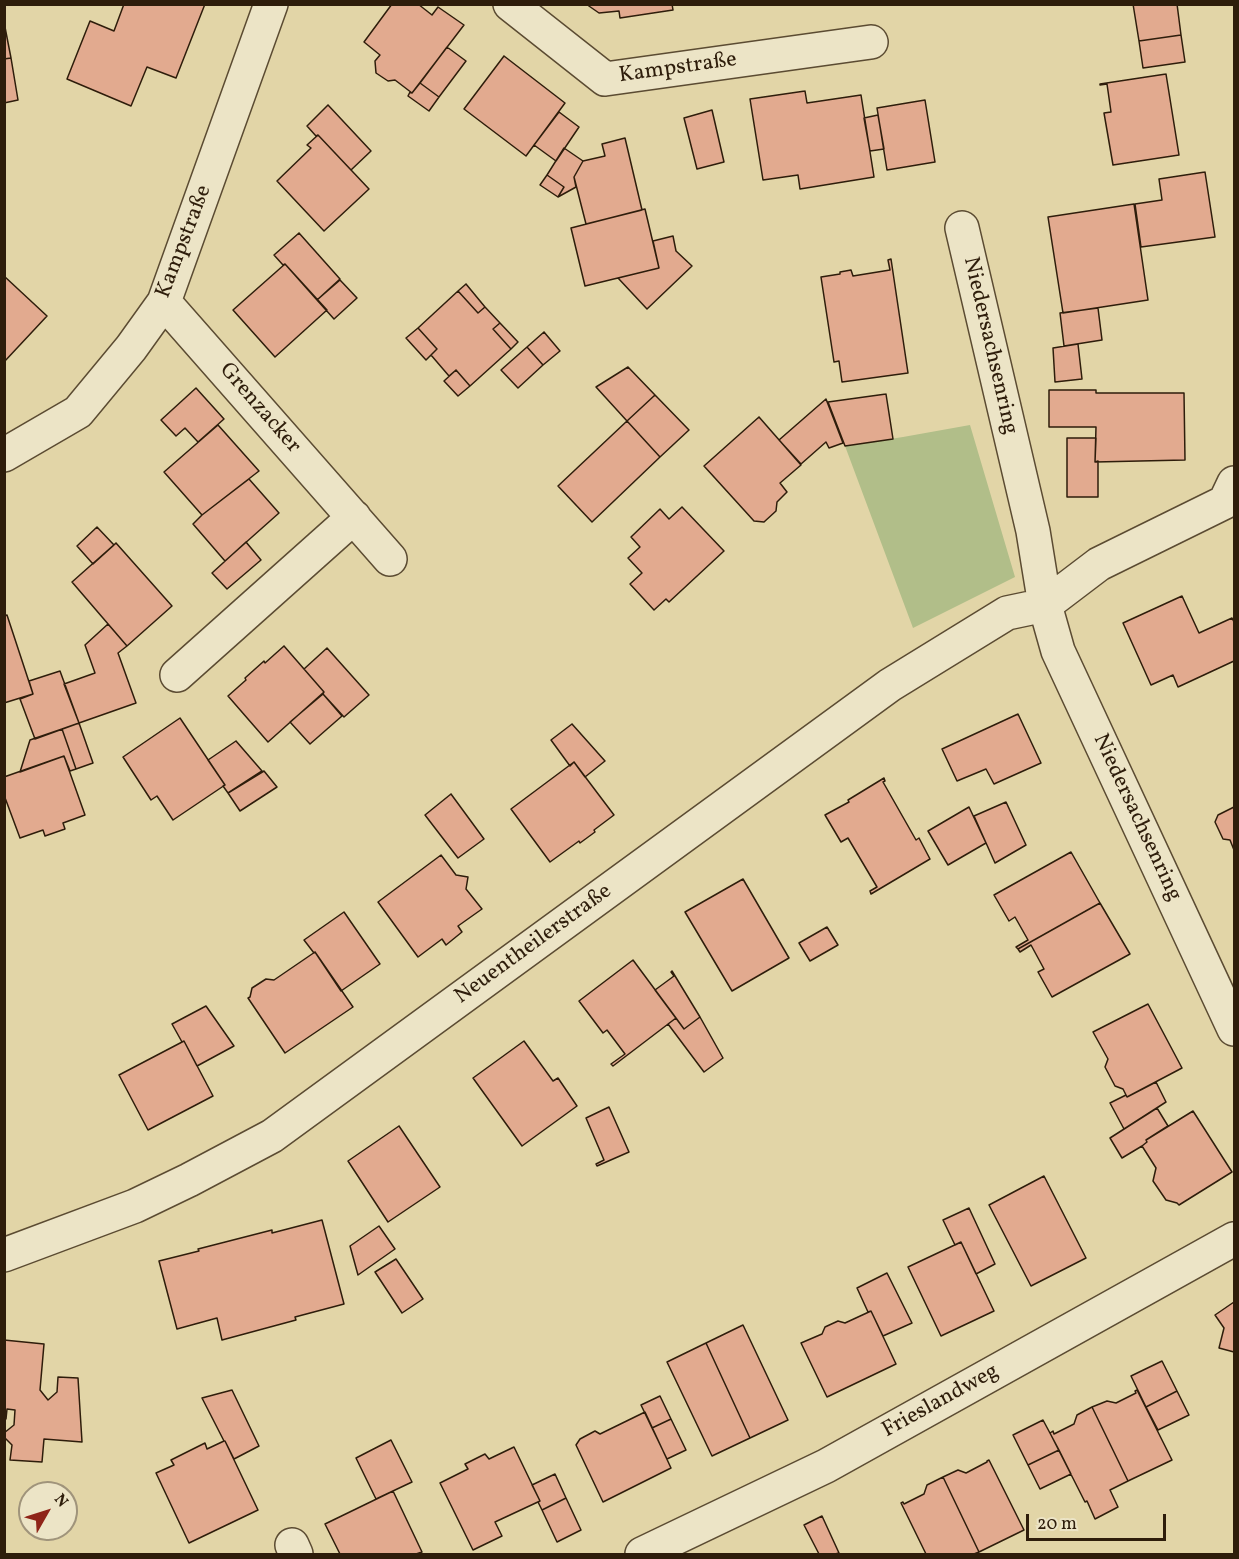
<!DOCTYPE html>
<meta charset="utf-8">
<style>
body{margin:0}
#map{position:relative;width:1239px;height:1559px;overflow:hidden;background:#e2d5a7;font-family:Vollkorn,serif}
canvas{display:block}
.frame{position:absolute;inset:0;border:6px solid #2e1d0b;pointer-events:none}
.north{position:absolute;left:18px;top:1481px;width:60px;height:60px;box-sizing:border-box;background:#ece4c6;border:2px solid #a0947b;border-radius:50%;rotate:51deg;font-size:16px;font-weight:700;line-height:24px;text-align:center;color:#2e1d0b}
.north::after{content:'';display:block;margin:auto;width:21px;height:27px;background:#8f2418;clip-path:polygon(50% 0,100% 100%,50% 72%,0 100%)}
.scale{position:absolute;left:1026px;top:1514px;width:140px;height:27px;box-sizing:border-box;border:3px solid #2e1d0b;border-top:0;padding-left:8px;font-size:18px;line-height:21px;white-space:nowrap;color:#2e1d0b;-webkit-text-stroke:4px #ece4c6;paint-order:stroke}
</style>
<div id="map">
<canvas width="1239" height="1559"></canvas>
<div class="frame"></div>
<div class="north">N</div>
<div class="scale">20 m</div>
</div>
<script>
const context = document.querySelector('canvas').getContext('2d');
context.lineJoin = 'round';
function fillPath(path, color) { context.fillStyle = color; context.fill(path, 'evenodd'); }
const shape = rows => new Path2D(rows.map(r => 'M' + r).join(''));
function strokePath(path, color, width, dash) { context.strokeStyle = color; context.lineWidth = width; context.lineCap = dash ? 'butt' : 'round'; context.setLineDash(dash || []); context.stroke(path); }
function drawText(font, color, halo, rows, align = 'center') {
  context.font = font + ' Vollkorn,serif'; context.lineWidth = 6; context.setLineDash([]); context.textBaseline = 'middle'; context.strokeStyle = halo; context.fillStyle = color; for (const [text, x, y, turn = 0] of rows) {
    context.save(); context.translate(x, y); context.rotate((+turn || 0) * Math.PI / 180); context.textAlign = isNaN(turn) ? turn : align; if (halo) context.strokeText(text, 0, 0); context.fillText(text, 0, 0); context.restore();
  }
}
fillPath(shape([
 [970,425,1015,577,913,628,845,446,903,437]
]), '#b1be89');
const building = shape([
 [124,4,205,4,176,78,147,67,131,106,67,79,90,21,114,31,124,4],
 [392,4,418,4,432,15,438,7,464,25,412,93,395,80,388,81,376,73,375,61,380,55,364,42,392,4],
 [586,4,672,4,673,10,620,18,619,11,599,13,586,4],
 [1133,4,1177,4,1181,35,1139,41,1133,4],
 [4,22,11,58,4,59,4,22],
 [1181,35,1185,62,1143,68,1139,41,1181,35],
 [447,47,466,61,439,97,420,83,447,47],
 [504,56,565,103,526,156,464,109,504,56],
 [11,58,18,100,4,103,4,59,11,58],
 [1166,74,1179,155,1113,165,1104,113,1111,112,1107,84,1100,85,1100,84,1166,74],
 [420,83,439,97,429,111,408,96,410,92,412,93,420,83],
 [805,91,807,103,861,95,874,177,800,189,798,175,763,180,750,99,805,91],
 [925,100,935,162,887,170,877,108,925,100],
 [328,105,371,151,351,170,318,135,316,136,307,126,328,105],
 [712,110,724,162,697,169,684,118,712,110],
 [559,112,579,127,556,161,534,145,559,112],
 [878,115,884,149,870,151,864,118,878,115],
 [318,135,369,189,324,231,277,181,311,148,307,145,318,135],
 [625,138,642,210,586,224,574,177,583,161,605,156,602,144,625,138],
 [564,148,583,161,574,177,576,187,558,197,564,187,547,175,564,148],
 [1205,172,1215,237,1141,247,1135,204,1162,200,1159,179,1205,172],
 [547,175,564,187,558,197,540,185,547,175],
 [1134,204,1148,300,1063,313,1048,217,1134,204],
 [645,209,659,268,585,286,571,228,645,209],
 [299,233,340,279,317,300,285,264,283,265,274,255,299,233],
 [673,236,676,251,692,266,647,309,618,278,659,268,653,241,673,236],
 [891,259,908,373,842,382,839,361,834,362,821,277,840,274,840,272,851,270,853,276,890,270,888,260,891,259],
 [285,264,327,310,275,357,233,310,285,264],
 [4,276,47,316,4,362,4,276],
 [340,280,357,298,334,319,317,300,340,280],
 [466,284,485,307,478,313,458,291,466,284],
 [458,291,478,313,485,307,500,323,493,329,511,349,470,386,456,370,449,376,431,355,437,349,418,328,458,291],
 [1098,308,1102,340,1064,346,1060,313,1098,308],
 [500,323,518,342,511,349,493,329,500,323],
 [418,328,437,349,426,360,406,338,418,328],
 [544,332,560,351,543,365,527,347,544,332],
 [1078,344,1082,379,1055,382,1053,348,1078,344],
 [527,347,543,365,518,388,501,370,527,347],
 [628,367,655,395,627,421,596,387,628,367],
 [456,370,470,386,458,396,444,381,456,370],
 [196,388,224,419,198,442,185,428,176,436,161,420,196,388],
 [1049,390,1096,390,1096,393,1184,393,1185,460,1095,462,1096,427,1049,427,1049,390],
 [886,394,893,439,845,446,828,402,886,394],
 [655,395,689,430,660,457,627,421,655,395],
 [826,399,843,443,829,448,826,442,801,464,779,440,826,399],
 [759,417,801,465,780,483,787,492,777,502,776,511,764,522,754,521,704,466,759,417],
 [627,421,660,457,592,522,558,486,627,421],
 [218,425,259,471,202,515,164,472,218,425],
 [1067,438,1096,438,1095,462,1098,461,1098,497,1067,497,1067,438],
 [249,479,279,513,225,561,193,524,202,515,249,479],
 [682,507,724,551,669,602,666,599,654,610,630,584,642,573,628,558,640,547,631,537,660,509,669,519,682,507],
 [97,527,114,545,93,564,77,546,97,527],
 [246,542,261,560,227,589,212,573,246,542],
 [116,543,172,606,127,646,72,582,116,543],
 [1182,596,1199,633,1232,618,1234,622,1234,661,1178,687,1173,675,1151,685,1123,623,1182,596],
 [7,615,33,694,4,703,4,616,7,615],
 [108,624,127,646,118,653,136,703,79,723,64,684,95,673,85,645,108,624],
 [284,646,324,692,268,742,228,696,246,680,245,678,264,661,265,663,284,646],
 [327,648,369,695,344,717,323,694,324,692,304,669,327,648],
 [60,671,79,723,35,739,20,699,33,694,29,681,60,671],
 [323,694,342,716,310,744,290,722,323,694],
 [1018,714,1041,763,994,784,986,769,957,781,942,749,1018,714],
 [180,718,225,785,173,820,157,796,151,800,123,757,180,718],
 [79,723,93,763,76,769,62,729,79,723],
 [572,724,605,761,585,777,574,762,570,766,551,740,572,724],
 [62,729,76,769,70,771,64,756,20,772,30,740,62,729],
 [236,741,262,771,228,793,223,786,225,785,208,760,236,741],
 [64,756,85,815,63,823,65,829,45,836,43,830,20,838,4,795,4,777,64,756],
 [574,762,614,815,594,830,595,832,580,843,579,841,550,862,511,809,574,762],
 [264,771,277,787,240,811,228,793,264,771],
 [884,778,885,781,883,782,916,840,919,838,930,859,871,894,870,891,877,887,848,838,841,842,825,815,849,802,848,800,884,778],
 [451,794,484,839,458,858,425,815,451,794],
 [1006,802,1026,845,995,863,974,816,1006,802],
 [969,807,986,843,948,865,928,831,969,807],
 [1234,807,1234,850,1230,840,1223,839,1215,822,1218,815,1234,807],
 [1071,852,1100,903,1018,949,1016,947,1028,940,1015,917,1009,921,994,895,1071,852],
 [441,855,456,875,468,877,466,889,482,909,458,926,462,932,446,945,442,939,418,957,378,902,441,855],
 [743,879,789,958,732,991,685,912,743,879],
 [1100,903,1130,954,1052,997,1038,972,1044,969,1031,945,1020,952,1018,949,1100,903],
 [344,912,380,964,341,991,315,952,314,953,304,940,344,912],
 [827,927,838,945,810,961,799,943,827,927],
 [315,952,353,1007,285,1053,248,998,250,997,252,988,266,979,274,980,315,952],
 [633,960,676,1018,613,1066,611,1064,625,1054,607,1030,603,1033,579,1001,633,960],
 [672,971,700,1017,684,1029,655,990,674,976,671,972,672,971],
 [1148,1004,1182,1068,1127,1097,1123,1089,1115,1086,1105,1067,1108,1059,1093,1032,1148,1004],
 [206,1006,234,1046,197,1066,184,1041,182,1042,172,1024,206,1006],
 [700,1017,723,1058,704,1072,668,1024,676,1018,684,1029,700,1017],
 [184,1041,213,1096,148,1130,119,1075,184,1041],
 [524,1041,553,1081,558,1078,577,1106,522,1146,473,1078,524,1041],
 [1156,1082,1166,1102,1124,1129,1110,1103,1126,1095,1127,1097,1156,1082],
 [609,1107,629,1152,597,1166,596,1164,604,1160,586,1118,609,1107],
 [1157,1108,1168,1126,1146,1140,1147,1142,1142,1146,1122,1158,1110,1138,1157,1108],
 [1193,1111,1232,1172,1179,1205,1177,1203,1166,1200,1153,1181,1156,1168,1142,1146,1147,1142,1146,1140,1193,1111],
 [399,1126,440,1187,388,1222,348,1161,399,1126],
 [1044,1176,1086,1258,1031,1286,989,1205,1044,1176],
 [969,1208,995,1264,976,1274,961,1242,955,1245,943,1220,969,1208],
 [322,1220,344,1304,295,1317,296,1320,222,1340,217,1318,177,1329,159,1261,199,1251,198,1249,272,1230,272,1233,322,1220],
 [379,1226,395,1249,358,1275,350,1246,379,1226],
 [961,1242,994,1311,941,1336,908,1267,961,1242],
 [396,1259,423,1299,402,1313,375,1272,396,1259],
 [887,1273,912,1323,883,1336,871,1311,868,1312,857,1288,887,1273],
 [1234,1302,1234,1352,1219,1348,1224,1328,1215,1315,1234,1302],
 [871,1311,896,1364,827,1397,801,1343,822,1334,825,1327,838,1321,845,1323,871,1311],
 [743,1325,788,1420,750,1438,706,1343,743,1325],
 [4,1340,44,1344,40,1390,48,1400,57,1392,58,1377,78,1378,82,1442,44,1439,42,1462,10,1460,12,1445,4,1437,4,1433,14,1425,15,1410,7,1409,6,1419,4,1419,4,1340],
 [706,1343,750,1438,712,1456,667,1362,706,1343],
 [1162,1361,1177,1391,1146,1407,1131,1376,1162,1361],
 [232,1390,259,1446,234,1459,225,1441,224,1441,202,1398,232,1390],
 [1137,1390,1172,1460,1128,1481,1092,1407,1107,1401,1116,1403,1136,1393,1135,1391,1137,1390],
 [1177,1391,1189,1415,1158,1430,1146,1407,1177,1391],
 [660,1396,671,1419,652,1428,641,1405,660,1396],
 [1092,1407,1128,1481,1110,1490,1118,1507,1095,1519,1087,1501,1085,1502,1050,1433,1053,1431,1054,1434,1074,1424,1077,1415,1092,1407],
 [645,1412,671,1468,603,1502,576,1445,580,1439,595,1431,600,1434,645,1412],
 [671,1419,686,1450,667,1459,652,1428,671,1419],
 [1043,1420,1059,1450,1028,1465,1013,1435,1043,1420],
 [391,1440,412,1482,376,1499,356,1458,391,1440],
 [224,1441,225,1441,258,1510,189,1543,156,1473,174,1465,171,1460,205,1443,207,1449,224,1441],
 [514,1447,540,1501,495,1522,502,1536,473,1550,440,1483,468,1469,465,1464,485,1454,489,1459,514,1447],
 [1059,1450,1071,1474,1040,1489,1028,1465,1059,1450],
 [989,1460,1024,1530,979,1552,943,1477,958,1470,966,1473,987,1462,987,1461,989,1460],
 [555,1474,566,1498,542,1510,538,1502,540,1501,532,1485,555,1474],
 [943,1477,979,1552,974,1554,926,1554,901,1503,903,1502,904,1504,924,1494,927,1485,943,1477],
 [393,1491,422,1552,416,1554,340,1554,325,1524,393,1491],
 [566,1498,581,1530,557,1542,542,1510,566,1498],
 [822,1516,839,1553,835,1554,819,1554,804,1525,822,1516]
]);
fillPath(building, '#e2aa8f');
strokePath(building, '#2e1d0b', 1.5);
const minor = shape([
 [510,4,605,79,871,42],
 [164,302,390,559],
 [4,455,78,412,131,348,164,302,271,4],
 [1234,483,1225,502,1099,564,1045,605,1058,651,1234,1029],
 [177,675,354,517],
 [4,1255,135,1206,189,1180,272,1136,890,685,1007,613,1045,605,1033,531,962,228],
 [292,1545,296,1554],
 [642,1554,826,1466,1234,1239]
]);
strokePath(minor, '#5b4b32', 36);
strokePath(minor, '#ece4c6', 33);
drawText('22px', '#2e1d0b', '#ece4c6', [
 ["Kampstraße",678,69,-8],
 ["Kampstraße",185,242,-69],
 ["Niedersachsenring",989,346,77],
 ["Grenzacker",259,409,49],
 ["Niedersachsenring",1136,818,65],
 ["Neuentheilerstraße",534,945,-36],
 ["Frieslandweg",941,1402,-29]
]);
</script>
